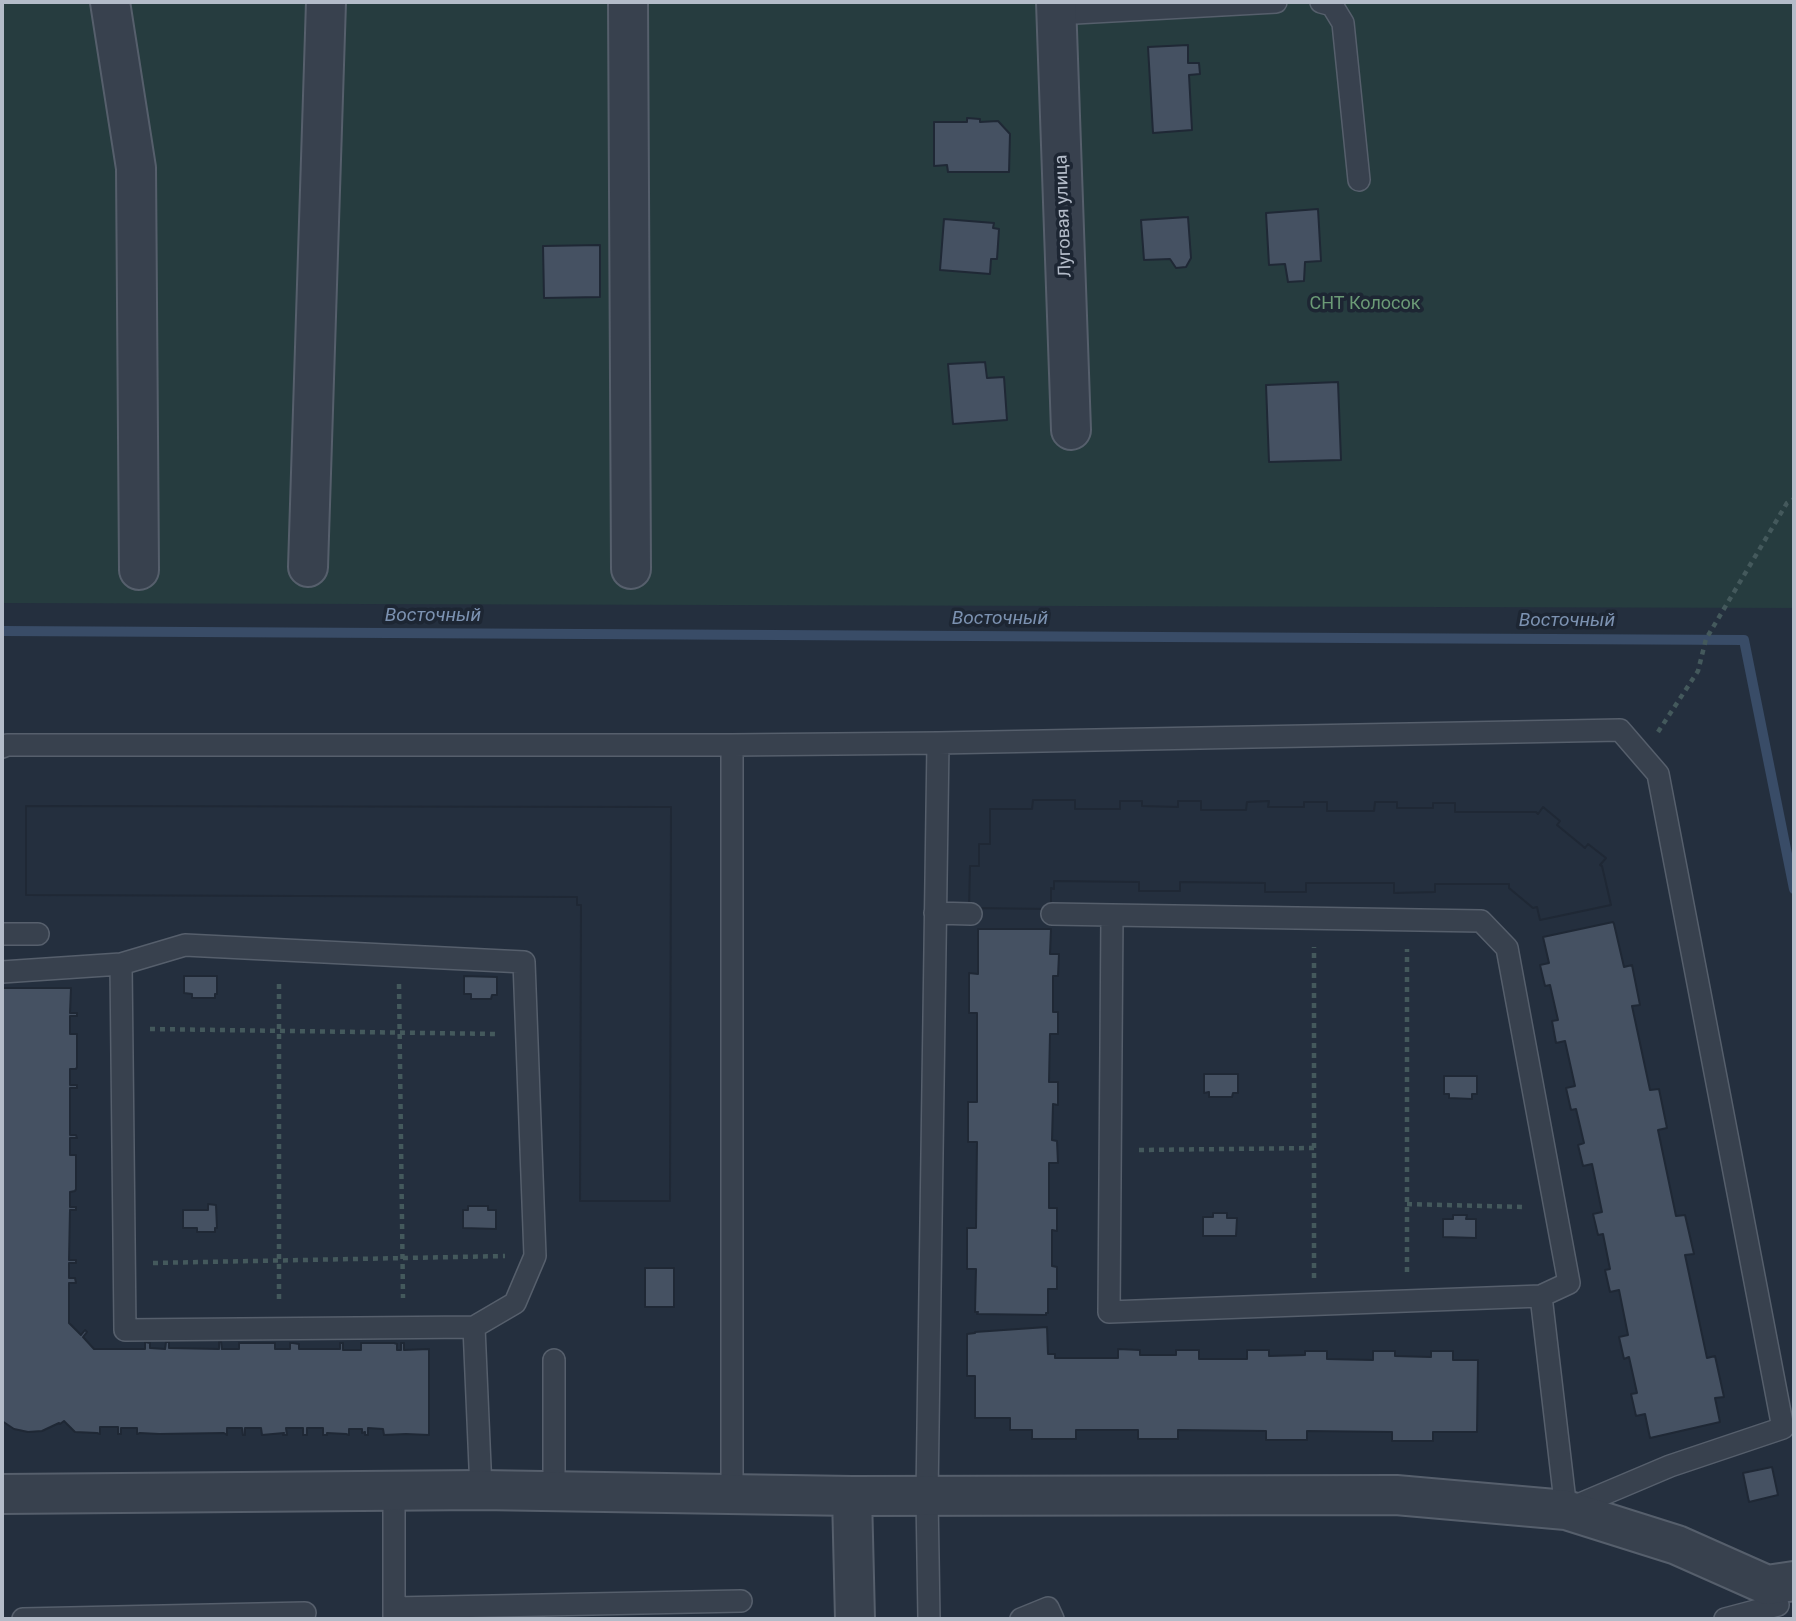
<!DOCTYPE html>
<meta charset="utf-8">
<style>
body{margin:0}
#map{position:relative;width:1796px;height:1621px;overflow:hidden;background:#242f3e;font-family:Roboto,sans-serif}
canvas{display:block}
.frame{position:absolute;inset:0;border:4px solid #b4bcc9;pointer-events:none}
</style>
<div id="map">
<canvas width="1796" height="1621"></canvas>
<div class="frame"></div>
</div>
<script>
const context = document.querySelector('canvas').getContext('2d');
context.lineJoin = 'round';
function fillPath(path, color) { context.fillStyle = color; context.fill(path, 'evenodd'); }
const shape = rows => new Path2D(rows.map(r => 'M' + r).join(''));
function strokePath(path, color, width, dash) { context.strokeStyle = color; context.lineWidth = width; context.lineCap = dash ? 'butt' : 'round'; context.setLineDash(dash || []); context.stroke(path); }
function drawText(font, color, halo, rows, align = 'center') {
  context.font = font + ' Roboto,sans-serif'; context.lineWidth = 7; context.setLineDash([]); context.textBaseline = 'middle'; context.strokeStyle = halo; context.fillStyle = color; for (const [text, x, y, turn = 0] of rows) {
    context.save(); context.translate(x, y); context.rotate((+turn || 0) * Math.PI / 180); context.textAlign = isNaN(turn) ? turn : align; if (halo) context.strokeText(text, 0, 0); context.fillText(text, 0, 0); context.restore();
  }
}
fillPath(shape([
 [2,2,1794,2,1794,608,2,603]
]), '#263c3f');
strokePath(shape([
 [2,631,1744,640,1794,889]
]), '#394c67', 10);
const building = shape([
 [1188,45,1188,63,1199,63,1200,74,1189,75,1192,130,1153,133,1148,47,1188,45],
 [967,118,980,119,980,122,998,121,1010,134,1009,172,948,172,947,165,934,166,934,122,967,122,967,118],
 [1318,209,1321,261,1305,262,1304,281,1288,282,1285,264,1269,265,1266,213,1318,209],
 [1188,217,1191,258,1186,267,1176,268,1170,259,1144,260,1141,220,1188,217],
 [944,219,994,223,993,228,999,229,997,259,991,259,990,274,940,270,944,219],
 [600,245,600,297,544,298,543,246,600,245],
 [985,362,987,378,1004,377,1007,420,953,424,948,364,985,362],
 [1338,382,1341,460,1269,462,1266,385,1338,382],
 [1033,800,1075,800,1075,809,1120,809,1120,801,1142,801,1142,806,1178,807,1178,801,1201,801,1201,810,1246,810,1247,802,1269,801,1268,807,1304,807,1304,802,1327,802,1327,811,1374,811,1375,802,1397,802,1397,808,1433,808,1433,803,1455,803,1455,812,1536,812,1538,814,1543,807,1560,821,1557,825,1585,848,1588,844,1606,858,1600,865,1602,866,1611,905,1540,920,1537,907,1533,908,1509,888,1509,884,1435,884,1435,892,1394,893,1394,883,1306,883,1306,892,1265,892,1265,883,1180,882,1180,891,1139,891,1139,882,1054,881,1054,889,1051,888,1051,909,969,908,970,866,979,866,979,844,990,844,990,809,1032,809,1033,800],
 [1033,800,1075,800,1075,809,1120,809,1120,801,1142,801,1142,806,1178,807,1178,801,1201,801,1201,810,1246,810,1247,802,1269,801,1268,807,1304,807,1304,802,1327,802,1327,811,1374,811,1375,802,1397,802,1397,808,1433,808,1433,803,1455,803,1455,812,1536,812,1538,814,1543,807,1560,821,1557,825,1585,848,1588,844,1606,858,1600,865,1602,866,1611,905,1540,920,1537,907,1533,908,1509,888,1509,884,1435,884,1435,892,1394,893,1394,883,1306,883,1306,892,1265,892,1265,883,1180,882,1180,891,1139,891,1139,882,1054,881,1054,889,1051,888,1051,909,969,908,970,866,979,866,979,844,990,844,990,809,1032,809,1033,800],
 [26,806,671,807,670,1201,580,1201,581,905,577,905,577,897,26,895,26,806],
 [26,806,671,807,670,1201,580,1201,581,905,577,905,577,897,26,895,26,806],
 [1613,922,1614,924,1624,967,1632,965,1640,1005,1632,1006,1650,1090,1659,1089,1667,1128,1658,1130,1676,1216,1685,1215,1694,1254,1685,1255,1707,1358,1715,1356,1724,1397,1715,1398,1720,1422,1650,1438,1645,1414,1636,1416,1631,1394,1637,1393,1629,1357,1624,1359,1619,1337,1628,1335,1619,1290,1610,1292,1605,1270,1610,1269,1603,1234,1598,1235,1593,1214,1602,1212,1592,1164,1583,1166,1578,1145,1584,1143,1576,1109,1571,1110,1566,1088,1575,1086,1565,1041,1556,1043,1552,1021,1558,1020,1550,985,1545,986,1540,965,1549,963,1543,937,1613,922],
 [978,929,1051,929,1050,954,1059,954,1058,976,1053,976,1053,1012,1058,1012,1058,1034,1050,1034,1049,1082,1058,1082,1058,1105,1053,1104,1052,1140,1057,1141,1058,1163,1049,1163,1049,1208,1057,1208,1057,1231,1052,1230,1052,1266,1057,1267,1057,1289,1048,1289,1048,1313,1046,1313,1046,1315,977,1314,978,1312,975,1312,976,1269,967,1269,967,1228,976,1228,977,1142,968,1142,968,1102,977,1102,977,1013,969,1013,969,973,978,974,978,929],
 [184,976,217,976,217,994,215,994,215,998,192,998,192,994,184,993,184,976],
 [464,976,497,977,497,995,492,995,491,999,471,999,471,994,464,994,464,976],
 [2,988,71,988,70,1013,77,1013,77,1016,70,1016,70,1034,77,1034,77,1067,76,1069,70,1069,70,1085,77,1085,77,1088,70,1088,70,1135,76,1135,77,1138,70,1138,70,1155,76,1155,76,1189,75,1191,70,1192,70,1207,76,1207,76,1210,70,1210,69,1260,76,1260,76,1263,69,1263,69,1278,75,1278,76,1283,69,1283,69,1323,81,1335,85,1330,87,1332,83,1337,94,1349,145,1349,145,1342,150,1343,150,1348,165,1349,166,1342,169,1342,169,1348,219,1349,219,1342,221,1342,222,1349,239,1349,239,1343,275,1343,275,1349,290,1349,290,1343,293,1343,299,1344,299,1349,340,1349,340,1343,343,1343,343,1350,361,1350,361,1343,394,1343,397,1344,397,1350,401,1350,401,1343,404,1343,404,1350,429,1349,429,1435,406,1434,384,1435,383,1429,368,1428,368,1435,365,1435,365,1432,362,1433,362,1429,349,1429,349,1435,346,1434,327,1433,327,1435,323,1435,323,1428,307,1428,307,1435,303,1435,303,1428,286,1428,287,1435,283,1435,284,1433,262,1435,261,1428,245,1428,245,1435,243,1435,242,1428,227,1428,227,1435,224,1433,159,1434,140,1433,137,1434,137,1428,121,1428,121,1434,118,1434,118,1427,100,1427,100,1434,97,1433,75,1432,64,1421,60,1424,59,1423,42,1431,28,1432,14,1429,2,1421,2,988],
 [1204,1074,1238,1074,1238,1093,1233,1093,1232,1097,1209,1097,1209,1092,1204,1093,1204,1074],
 [1444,1076,1477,1076,1477,1094,1472,1094,1472,1099,1449,1098,1449,1094,1444,1094,1444,1076],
 [208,1204,216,1205,217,1228,215,1228,215,1232,197,1232,197,1228,183,1228,183,1210,208,1210,208,1204],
 [468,1206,488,1206,488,1210,496,1210,496,1229,463,1228,463,1210,468,1210,468,1206],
 [1213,1213,1227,1213,1227,1218,1237,1218,1236,1236,1203,1236,1203,1217,1213,1217,1213,1213],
 [1453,1215,1467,1215,1466,1219,1476,1219,1476,1238,1443,1237,1443,1219,1453,1219,1453,1215],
 [645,1268,674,1268,674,1307,645,1307,645,1268],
 [1047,1327,1048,1354,1055,1354,1055,1358,1118,1358,1118,1349,1140,1350,1140,1355,1176,1355,1176,1350,1199,1350,1199,1359,1247,1359,1247,1350,1269,1350,1269,1356,1305,1355,1305,1351,1327,1351,1327,1359,1373,1360,1373,1351,1395,1351,1395,1356,1431,1357,1431,1351,1453,1351,1453,1360,1478,1360,1477,1432,1433,1432,1433,1441,1392,1441,1392,1432,1307,1431,1307,1440,1266,1440,1266,1431,1178,1430,1178,1439,1138,1439,1138,1430,1076,1430,1076,1439,1032,1439,1032,1430,1010,1430,1010,1418,975,1418,975,1376,967,1376,967,1334,975,1333,975,1332,1047,1327],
 [1772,1467,1778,1495,1749,1502,1743,1473,1772,1467]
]);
fillPath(building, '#455162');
strokePath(building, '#1f2835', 2);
const service = shape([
 [1321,2,1332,5,1343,23,1359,180],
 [1057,14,1276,2],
 [732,745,938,743,1620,730,1658,774,1783,1428,1670,1466,1566,1510,1541,1296],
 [2,747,7,745,732,745,732,1494],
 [935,913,971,914],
 [1052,914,1112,915,1481,921,1507,948,1569,1283,1541,1296,1109,1312,1112,915],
 [2,934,38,934],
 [121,964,125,1330,474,1327],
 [2,972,121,964,185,945,524,962,535,1256,515,1303,474,1327,481,1490],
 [554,1360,554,1491],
 [394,1608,741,1601],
 [23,1619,305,1613],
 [394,1619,394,1491],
 [929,1619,927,1496,938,743],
 [1021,1619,1048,1608,1053,1619],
 [1725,1619,1778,1605]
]);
const minor = shape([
 [110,2,136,168,139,570],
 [628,2,631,569],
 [1056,2,1071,430],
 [308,567,326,2],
 [2,1494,481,1490,852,1496,1396,1495,1566,1510,1677,1545,1767,1585,1794,1581],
 [852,1496,855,1619]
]);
strokePath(service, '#565f6c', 24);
strokePath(minor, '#565f6c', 42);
strokePath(shape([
 [1658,732,1698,671,1706,639,1787,503,1794,499],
 [399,984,403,1298],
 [150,1029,498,1034],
 [1139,1150,1314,1148],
 [1407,1204,1526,1207],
 [153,1263,505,1256],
 [1407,1272,1407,949],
 [1314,1278,1314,947],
 [279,1299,279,979]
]), '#44595c', 4.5, [5, 5]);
strokePath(service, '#38414e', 21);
strokePath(minor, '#38414e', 38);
drawText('18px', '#b4bcc9', '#1d2633', [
 ["Луговая улица",1064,216,-92]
]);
drawText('18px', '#6b9a76', '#1d2633', [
 ["СНТ Колосок",1365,304]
]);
drawText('italic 19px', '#7c92b1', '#1d2633', [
 ["Восточный",433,616],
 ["Восточный",1000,619],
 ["Восточный",1567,621]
]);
</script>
